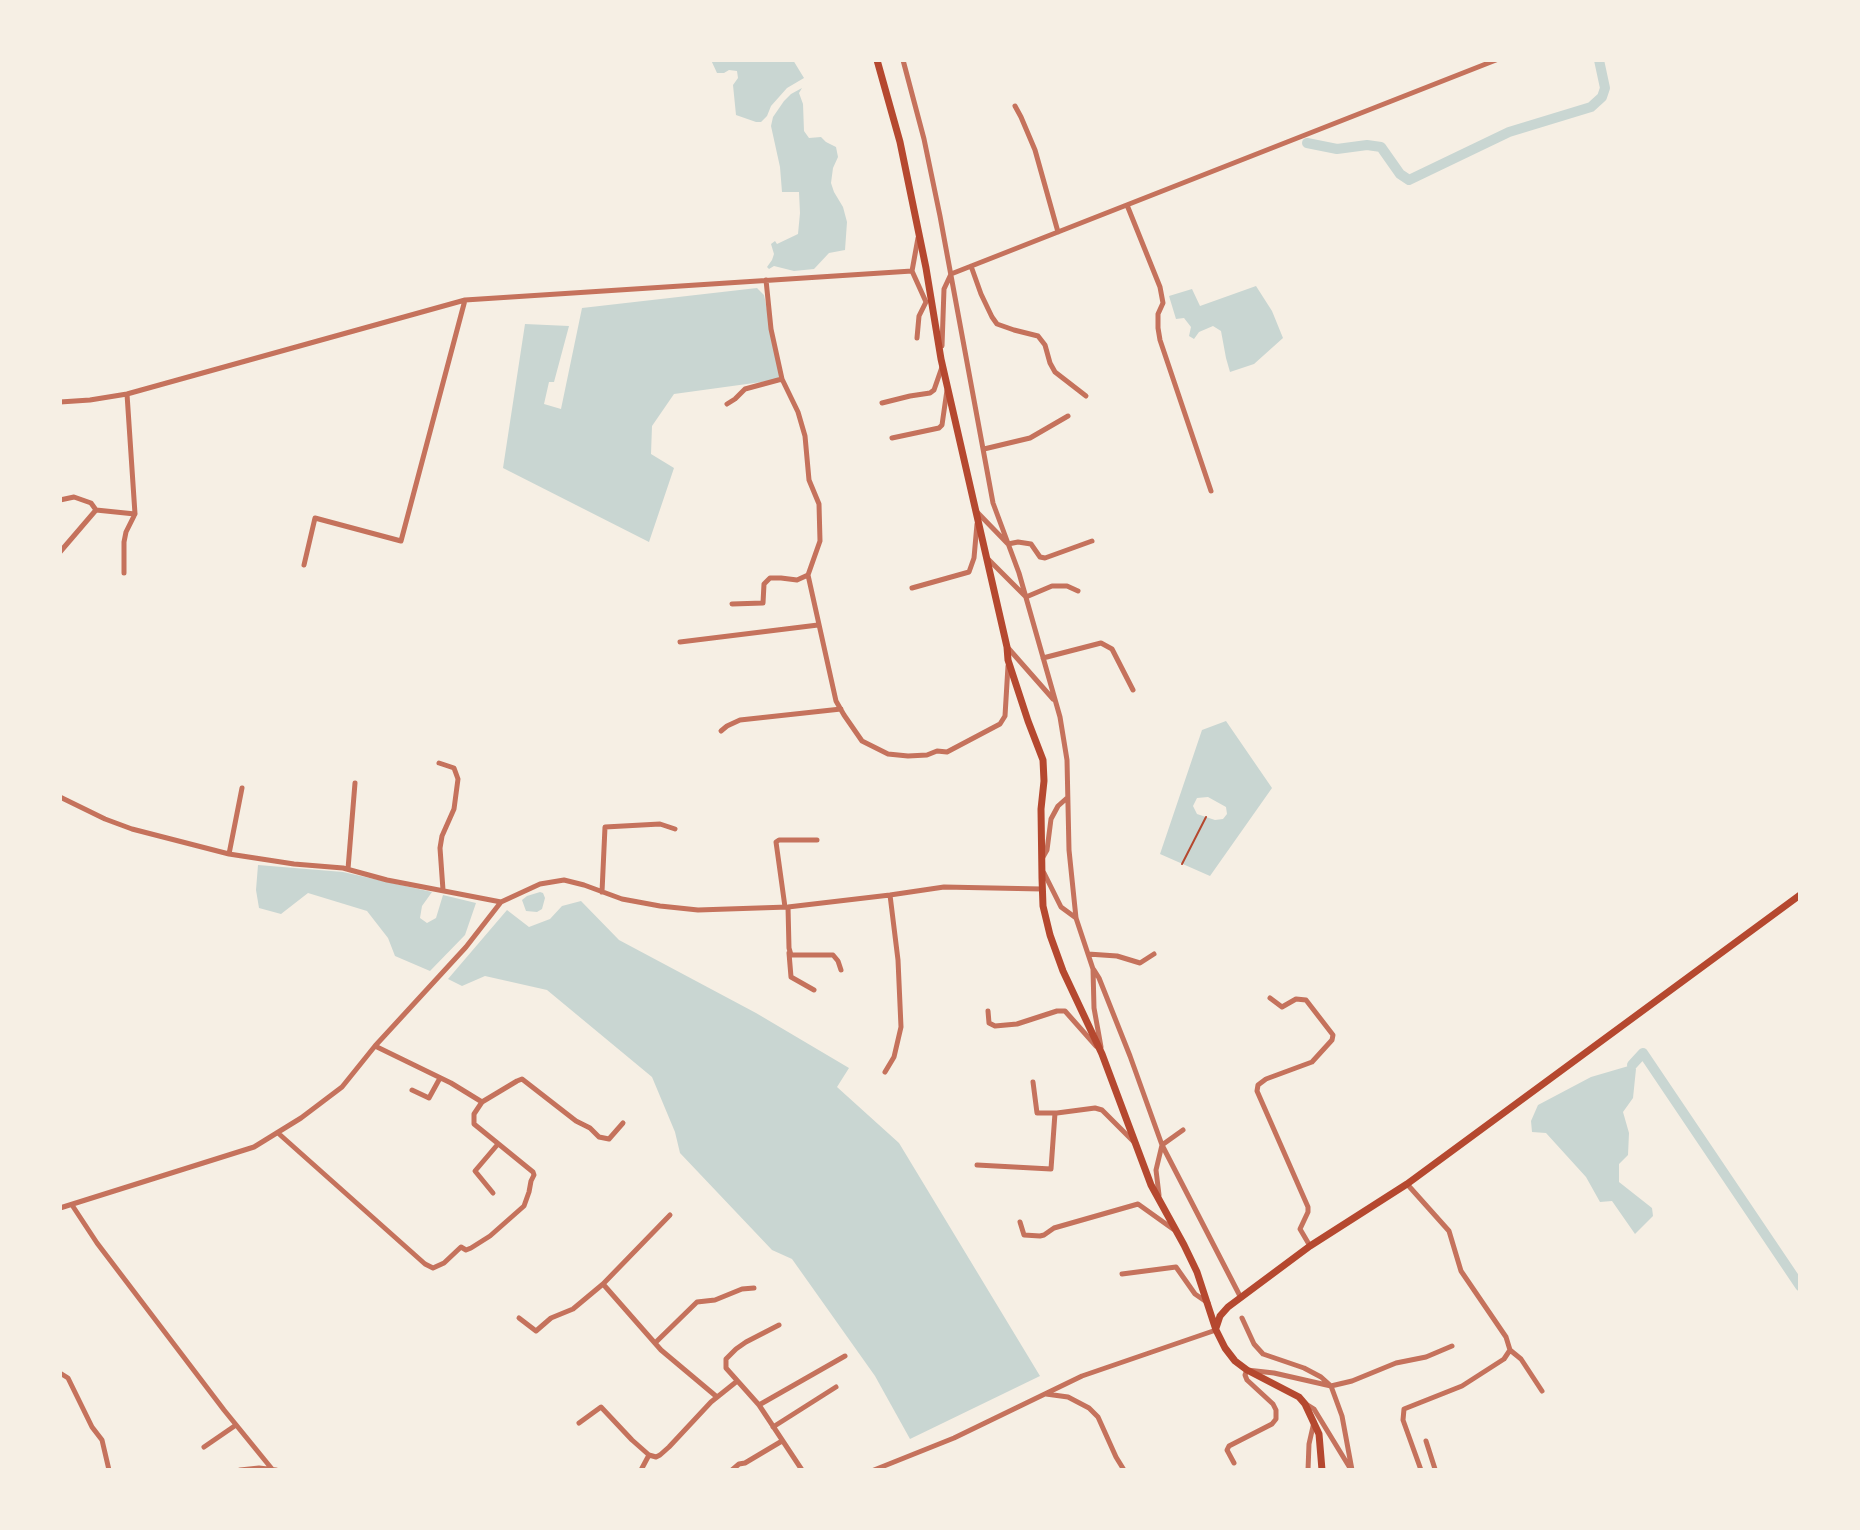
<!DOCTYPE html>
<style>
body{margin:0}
#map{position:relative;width:1860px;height:1530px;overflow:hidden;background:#f6efe4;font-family:Ubuntu,sans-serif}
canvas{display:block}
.frame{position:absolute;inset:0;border:62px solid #f6efe4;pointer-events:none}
</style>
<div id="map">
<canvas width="1860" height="1530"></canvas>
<div class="frame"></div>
</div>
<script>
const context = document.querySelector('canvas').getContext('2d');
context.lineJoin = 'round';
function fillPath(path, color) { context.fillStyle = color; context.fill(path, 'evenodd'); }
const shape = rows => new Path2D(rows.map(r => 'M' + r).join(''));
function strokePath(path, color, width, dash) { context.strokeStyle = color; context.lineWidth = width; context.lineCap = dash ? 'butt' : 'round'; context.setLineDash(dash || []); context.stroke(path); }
fillPath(shape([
 [711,60,793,60,804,78,787,88,771,106,767,116,761,122,756,122,736,115,733,85,738,78,737,71,729,70,724,73,717,73],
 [802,88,799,93,803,104,804,131,809,138,821,137,826,142,836,147,838,157,833,168,831,183,834,192,843,207,847,222,845,250,829,253,814,269,794,271,774,266,769,269,767,267,772,260,774,254,771,244,775,241,777,244,798,234,800,213,799,192,782,192,780,167,771,126,773,117,784,101,791,94],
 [1256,286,1272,311,1283,338,1254,364,1230,372,1226,358,1221,331,1213,326,1199,332,1194,339,1189,336,1191,327,1184,318,1176,319,1169,296,1192,289,1200,306],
 [757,288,764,295,781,375,776,380,674,394,652,426,651,454,674,468,649,542,503,468,525,324,569,326,554,382,549,382,544,404,561,409,582,308],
 [1226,721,1272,788,1210,876,1160,854,1202,730],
 [1208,797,1226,807,1227,814,1223,819,1215,820,1197,814,1193,806,1197,798],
 [258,865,343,872,432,892,422,906,420,918,427,923,436,918,443,895,476,903,465,935,430,971,395,956,388,938,367,911,308,893,281,914,259,908,256,890],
 [540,892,543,893,545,898,542,909,537,912,526,911,522,900,527,896],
 [581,901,619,940,756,1013,849,1068,837,1087,899,1143,1040,1376,910,1439,875,1376,792,1259,772,1250,680,1153,675,1132,652,1077,547,990,485,976,462,986,448,979,507,910,529,927,550,919,562,906],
 [1632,1065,1636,1069,1633,1098,1623,1112,1629,1133,1628,1155,1619,1164,1619,1182,1652,1208,1653,1216,1635,1234,1612,1201,1600,1202,1586,1177,1546,1133,1532,1132,1531,1121,1538,1105,1591,1077]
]), '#c9d6d2');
strokePath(shape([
 [1307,143,1337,149,1367,145,1381,147,1400,174,1409,180,1509,132,1591,107,1602,97,1605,88,1599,60],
 [1632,1065,1643,1053,1800,1286]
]), '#c9d6d2', 10);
strokePath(shape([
 [1182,864,1206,817]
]), '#b5482f', 2);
strokePath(shape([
 [903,60,924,139,940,216,993,503,1019,573,1060,717,1067,760,1069,850,1076,918,1093,969,1094,1008,1101,1047],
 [1015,106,1021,117,1035,150,1058,232],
 [1127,205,1160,287,1163,303,1158,314,1158,328,1160,340,1211,491],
 [918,238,912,271,926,302],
 [971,266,981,294,992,317,997,324,1014,330,1038,336,1045,345,1050,363,1055,372,1086,396],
 [766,280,771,329,782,379,798,412,805,436,809,480,819,504,820,541,808,575,836,701,844,715,862,741,888,754,908,756,927,755,937,751,947,752,1000,724,1005,716,1008,666],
 [917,338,919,316,926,302],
 [942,346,944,289,951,274,1496,60],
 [60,402,90,400,127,394,465,300,912,271],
 [882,403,910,396,930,393,934,390,942,367],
 [727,404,735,399,745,389,782,379],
 [892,438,939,428,942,425,947,390],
 [984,449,1030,438,1068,416],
 [60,500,74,497,91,503,96,510],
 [977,512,1008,544,1018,542,1031,544,1040,557,1045,558,1092,541],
 [60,552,96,510,135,514,127,394],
 [986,557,1026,597,1052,586,1067,586,1078,591],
 [304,565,315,518,401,541,465,300],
 [124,573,124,542,126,532,135,514],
 [912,588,969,572,974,558,977,524],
 [732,604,763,603,764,584,770,578,781,578,797,580,808,575],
 [680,642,818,625],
 [1009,649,1053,699],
 [1043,658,1101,643,1112,649,1133,690],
 [721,731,727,726,740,720,841,709],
 [439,763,454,768,458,779,454,809,442,836,440,848,443,890],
 [60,797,105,819,132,829,229,854,294,864,343,868,387,880,501,902],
 [229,854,242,788],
 [1043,857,1047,850,1051,819,1058,806,1067,798],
 [348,869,355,783],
 [1044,873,1061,907,1076,918],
 [602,892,605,827,660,824,675,829],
 [785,907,776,842,779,840,817,840],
 [788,907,789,948,791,955,833,955,838,961,841,970],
 [789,953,791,977,814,990],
 [1088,954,1117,956,1140,963,1154,954],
 [1094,970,1099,978,1130,1056,1162,1145,1241,1298],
 [1270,998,1282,1007,1296,999,1306,1000,1333,1035,1332,1040,1312,1062,1266,1079,1258,1085,1257,1091,1308,1207,1308,1212,1300,1229,1310,1246],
 [988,1011,989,1023,995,1026,1017,1024,1057,1011,1065,1011,1096,1046],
 [375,1046,451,1083,482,1102],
 [885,1072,894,1057,901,1027,898,960,890,895],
 [1033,1082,1037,1113,1057,1113,1095,1108,1102,1110,1134,1142],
 [412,1090,429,1098,440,1078],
 [278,1133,425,1264,433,1268,444,1263,461,1247,466,1250,471,1248,490,1236,524,1206,529,1192,531,1181,534,1175,533,1172,474,1124,474,1114,482,1102,517,1081,522,1079,576,1121,590,1128,599,1137,609,1139,623,1123],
 [977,1165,1051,1169,1055,1113],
 [1407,1184,1449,1231,1461,1271,1506,1337,1510,1350,1504,1359,1462,1386,1404,1409,1403,1420,1421,1470],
 [493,1193,475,1171,498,1144],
 [1159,1195,1156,1170,1162,1145,1183,1130],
 [72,1205,97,1243,224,1410,272,1469],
 [60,1208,254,1147,301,1118,342,1087,375,1046,466,947,501,902,540,884,564,880,584,885,622,899,660,906,698,910,788,907,890,895,944,887,1042,889],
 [1020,1222,1024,1235,1040,1236,1044,1235,1054,1228,1138,1204,1173,1229],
 [1122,1274,1176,1267,1195,1294,1208,1303],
 [603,1284,661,1350,717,1397],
 [519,1318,536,1331,551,1318,573,1309,603,1284,670,1215],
 [1242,1318,1254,1344,1263,1354,1304,1368,1321,1377,1331,1386,1342,1416,1352,1470],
 [779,1325,746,1342,736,1349,726,1359,726,1368,759,1405,802,1470],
 [655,1343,697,1302,715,1300,742,1289,754,1288],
 [1510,1350,1521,1359,1542,1391],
 [60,1373,68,1378,92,1427,102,1440,109,1470],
 [1046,1394,1068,1397,1089,1408,1098,1417,1116,1457,1124,1470],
 [1306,1404,1314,1409,1350,1468],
 [759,1405,845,1356],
 [579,1423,601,1407,632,1440,649,1455,656,1457,660,1455,669,1447,711,1402,736,1382],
 [773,1427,836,1387],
 [1426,1441,1435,1469],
 [204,1447,236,1425],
 [1234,1463,1227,1450,1229,1446,1272,1424,1276,1419,1276,1410,1273,1404,1247,1380,1245,1375,1247,1370,1274,1373,1331,1386,1352,1381,1396,1363,1426,1357,1452,1346],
 [240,1470,259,1468,276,1470],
 [641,1470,649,1455],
 [732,1470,739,1464,745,1463,782,1441],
 [874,1470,954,1438,1082,1376,1216,1330],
 [1308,1470,1309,1444,1314,1422]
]), '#c5725c', 5);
strokePath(shape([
 [877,60,900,142,926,268,941,359,1007,647,1008,660,1028,721,1043,760,1044,781,1041,809,1042,878,1043,906,1050,935,1063,971,1102,1054,1151,1185,1184,1245,1197,1272,1216,1330,1225,1348,1235,1361,1247,1370,1299,1397,1305,1404,1319,1434,1322,1470],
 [1216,1328,1220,1316,1228,1307,1310,1246,1407,1184,1800,895]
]), '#b5482f', 7);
</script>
